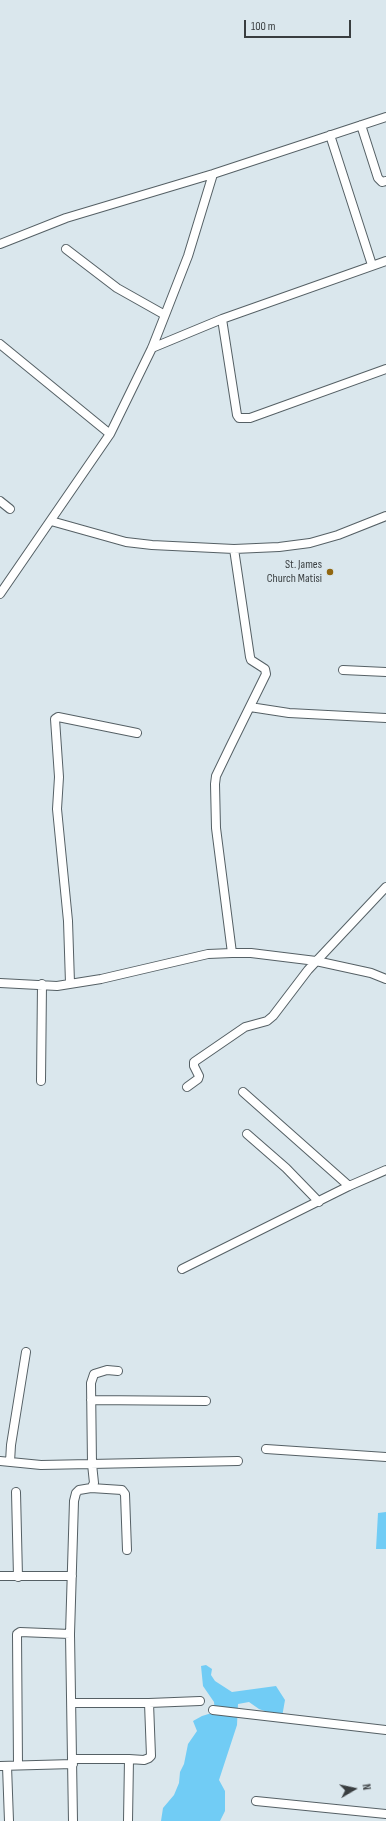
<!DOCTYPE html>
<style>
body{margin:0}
#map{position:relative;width:386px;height:1821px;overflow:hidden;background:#dae7ed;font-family:"Sofia Sans Condensed",sans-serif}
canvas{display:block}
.north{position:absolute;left:334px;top:1769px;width:40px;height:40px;-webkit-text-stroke:3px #dae7ed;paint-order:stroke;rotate:81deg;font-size:11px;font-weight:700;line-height:16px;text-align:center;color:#393e40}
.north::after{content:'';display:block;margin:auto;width:14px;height:18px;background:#393e40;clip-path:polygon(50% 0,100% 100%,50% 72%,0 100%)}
.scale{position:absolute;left:244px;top:20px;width:107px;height:18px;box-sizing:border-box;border:2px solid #393e40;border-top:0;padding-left:5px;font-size:12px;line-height:14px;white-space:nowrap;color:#393e40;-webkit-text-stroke:3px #dae7ed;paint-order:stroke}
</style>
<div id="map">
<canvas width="386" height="1821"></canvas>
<div class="north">N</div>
<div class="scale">100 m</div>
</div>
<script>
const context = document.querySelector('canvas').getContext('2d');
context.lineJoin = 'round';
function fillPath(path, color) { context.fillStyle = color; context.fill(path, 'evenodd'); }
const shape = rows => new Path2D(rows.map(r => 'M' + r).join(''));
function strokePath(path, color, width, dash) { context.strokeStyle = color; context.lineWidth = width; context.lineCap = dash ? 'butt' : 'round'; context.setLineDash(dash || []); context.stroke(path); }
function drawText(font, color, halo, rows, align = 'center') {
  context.font = font + ' "Sofia Sans Condensed",sans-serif'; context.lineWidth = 3; context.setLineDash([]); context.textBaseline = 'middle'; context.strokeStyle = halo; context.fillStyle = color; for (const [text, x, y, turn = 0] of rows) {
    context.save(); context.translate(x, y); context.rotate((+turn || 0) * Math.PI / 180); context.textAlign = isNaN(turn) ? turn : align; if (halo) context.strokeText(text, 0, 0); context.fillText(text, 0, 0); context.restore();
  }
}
fillPath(shape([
 [386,1512,386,1549,376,1549,378,1513],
 [206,1665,212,1669,211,1675,215,1681,232,1692,276,1686,285,1700,282,1717,259,1709,249,1702,238,1704,237,1725,219,1780,225,1791,225,1811,220,1821,161,1821,163,1808,174,1795,179,1783,180,1772,184,1764,188,1744,197,1731,193,1721,202,1716,215,1712,214,1702,203,1686,201,1666]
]), '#71ccf5');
const street = shape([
 [361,125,378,178,382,182,386,181],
 [330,135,372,265],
 [0,244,66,218,213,174,386,117],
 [66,249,117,288,165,315],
 [222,319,237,415,239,418,250,418,386,369],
 [0,344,110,434],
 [152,348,222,319,386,261],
 [0,501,10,509],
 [51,521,126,542,152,545,234,549,279,547,310,543,338,535,386,516],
 [0,594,110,434,152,348,165,315,188,256,213,174],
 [343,670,386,672],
 [250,707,289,713,386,718],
 [232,953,216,828,215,784,216,776,230,747,266,674,265,669,251,660,250,657,234,549],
 [0,983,57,986,101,979,208,954,232,953,251,953,316,961,371,973,386,979],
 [70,983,68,921,57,809,59,777,55,719,58,717,63,718,137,733],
 [41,1081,42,984],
 [187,1087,198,1079,199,1076,194,1066,194,1062,245,1027,267,1021,273,1016,308,970,386,887],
 [243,1092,349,1186],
 [247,1134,286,1168,319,1202],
 [182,1269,349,1186,386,1170],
 [91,1400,206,1401],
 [266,1449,386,1457],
 [0,1461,41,1465,238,1461],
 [10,1462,11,1445,26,1352],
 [91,1488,122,1490,125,1494,127,1550],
 [16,1492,18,1577],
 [0,1576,72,1576],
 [72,1703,149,1703,200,1701],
 [213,1710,386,1730],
 [72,1759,129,1759,128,1821],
 [129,1759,144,1760,149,1758,151,1756,149,1703],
 [18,1765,17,1634,20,1632,70,1634],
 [0,1766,73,1764],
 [7,1766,9,1821],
 [256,1801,386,1814],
 [73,1821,70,1634,74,1501,76,1493,79,1490,91,1488,94,1483,92,1464,91,1383,94,1374,107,1370,118,1371]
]);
strokePath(street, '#556065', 10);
strokePath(street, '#fff', 8);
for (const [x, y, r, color] of [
 [330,572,4,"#916710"]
]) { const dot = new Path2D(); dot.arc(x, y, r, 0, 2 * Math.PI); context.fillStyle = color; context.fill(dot); strokePath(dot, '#dae7ed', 1.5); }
drawText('12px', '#393e40', '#dae7ed', [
 ["St. James",322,565],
 ["Church Matisi",322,579]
], 'right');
</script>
